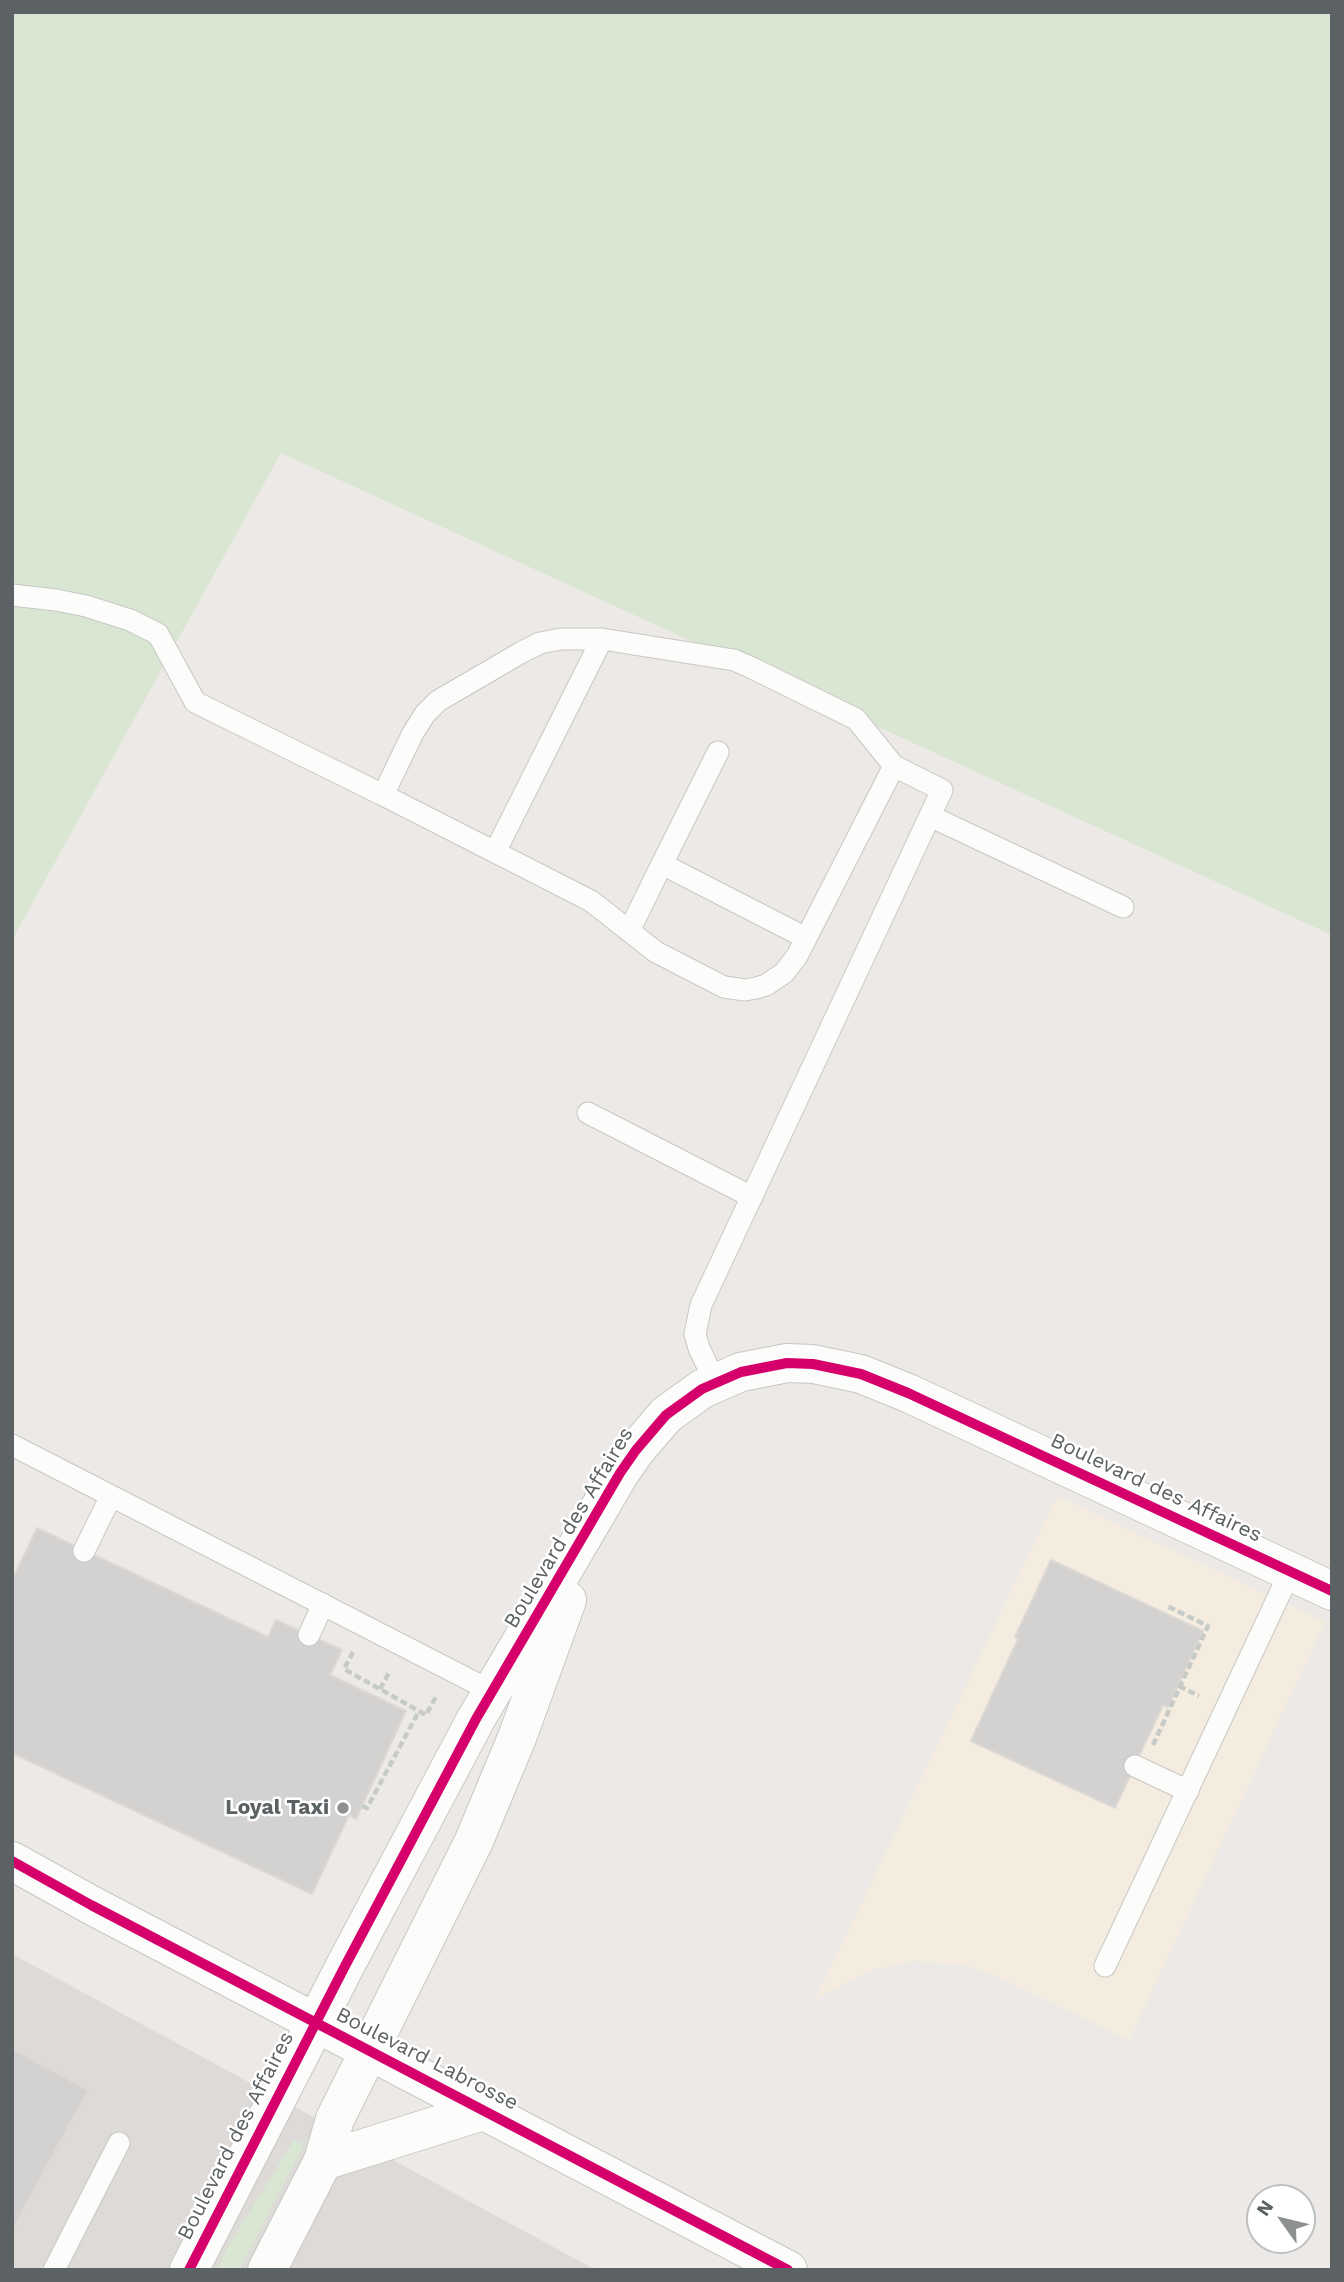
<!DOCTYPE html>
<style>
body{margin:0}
#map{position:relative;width:1344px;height:2282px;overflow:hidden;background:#ece9e6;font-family:"Work Sans",sans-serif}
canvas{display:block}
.frame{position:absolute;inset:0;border:14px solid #5c6164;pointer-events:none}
.north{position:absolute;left:1246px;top:2184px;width:70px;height:70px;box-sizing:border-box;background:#fff;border:2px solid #bec0c1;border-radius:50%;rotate:304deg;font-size:19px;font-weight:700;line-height:28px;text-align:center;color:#5c6164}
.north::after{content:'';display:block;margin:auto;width:24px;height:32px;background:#8e9192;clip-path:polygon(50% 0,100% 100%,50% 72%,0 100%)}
</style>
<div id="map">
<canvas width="1344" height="2282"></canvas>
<div class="frame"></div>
<div class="north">N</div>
</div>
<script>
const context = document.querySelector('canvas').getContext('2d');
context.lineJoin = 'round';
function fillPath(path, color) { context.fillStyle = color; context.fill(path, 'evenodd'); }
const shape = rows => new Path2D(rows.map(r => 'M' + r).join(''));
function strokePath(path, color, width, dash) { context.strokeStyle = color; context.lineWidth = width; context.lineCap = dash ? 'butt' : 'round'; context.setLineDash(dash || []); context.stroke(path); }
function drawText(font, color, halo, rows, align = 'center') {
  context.font = font + ' "Work Sans",sans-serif'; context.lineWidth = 5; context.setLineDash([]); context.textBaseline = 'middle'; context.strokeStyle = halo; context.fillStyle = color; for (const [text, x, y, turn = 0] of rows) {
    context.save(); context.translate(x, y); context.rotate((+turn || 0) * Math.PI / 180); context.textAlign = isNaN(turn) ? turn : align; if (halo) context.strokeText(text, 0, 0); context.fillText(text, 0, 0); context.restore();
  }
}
fillPath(shape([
 [1057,1496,1325,1622,1129,2040,997,1976,966,1965,914,1961,871,1970,815,2000]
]), '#f5ece0');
fillPath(shape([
 [12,1954,596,2270,12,2270]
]), '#dddad8');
fillPath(shape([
 [12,12,1332,12,1332,935,281,453,12,940],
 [294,2140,304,2145,239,2270,216,2270,229,2245]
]), '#d9e6d2');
const building = shape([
 [37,1528,268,1637,276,1620,342,1650,330,1675,406,1711,356,1819,349,1815,312,1894,12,1753,12,1581,37,1528],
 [1051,1560,1203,1631,1168,1707,1163,1705,1115,1808,971,1741,1018,1639,1015,1637,1051,1560],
 [12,2049,88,2090,12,2230,12,2049]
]);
fillPath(building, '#d4d2d0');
strokePath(building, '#dbd8d6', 2);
const service = shape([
 [12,595,56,600,86,606,130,620,158,634,195,702,383,795],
 [930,816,1123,907],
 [495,852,383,795,413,733,425,714,438,701,522,652,540,643,561,639,602,639],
 [662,864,718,752],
 [629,931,662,864,806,938],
 [588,1113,752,1197],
 [715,1382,699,1348,695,1334,701,1305,942,790,894,766,856,719,750,667,734,660,602,639,495,852,591,901,656,952,724,987,745,990,756,988,766,985,784,973,797,956,894,766],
 [12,1445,499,1695],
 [84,1551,111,1496],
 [309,1635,323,1604],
 [1135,1766,1188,1791],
 [1105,1966,1290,1572],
 [54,2270,119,2143]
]);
const minor = shape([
 [189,2270,345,1966,476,1719,620,1473,636,1450,666,1415,702,1389,741,1372,787,1363,813,1364,861,1374,908,1393,1332,1591],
 [267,2270,323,2161,335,2119,474,1841,518,1735,567,1600]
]);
const tertiary = shape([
 [12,1861,91,1905,788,2270],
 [323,2161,486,2110]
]);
strokePath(service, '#c6c7c6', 23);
strokePath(minor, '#c6c7c6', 40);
strokePath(tertiary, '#c6c7c6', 40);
strokePath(shape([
 [353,1652,344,1669,419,1711],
 [1179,1686,1199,1696],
 [380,1689,390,1671],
 [1153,1745,1208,1626,1167,1606],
 [362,1806,367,1808,419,1711,426,1715,437,1695]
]), '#c6cbc7', 4.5, [7, 3.5]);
strokePath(service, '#fcfcfb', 21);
strokePath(minor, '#fcfcfb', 38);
strokePath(tertiary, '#fcfcfb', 38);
strokePath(shape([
 [12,1861,91,1905,788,2270],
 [189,2270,345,1966,476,1719,620,1473,636,1450,666,1415,702,1389,741,1372,787,1363,813,1364,861,1374,908,1393,1332,1591]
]), '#d6006c', 10);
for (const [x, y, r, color] of [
 [343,1808,7,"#8e9192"]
]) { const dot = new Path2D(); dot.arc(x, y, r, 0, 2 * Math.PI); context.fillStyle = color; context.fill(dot); strokePath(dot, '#fff', 2.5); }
drawText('21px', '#5c6164', '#fff', [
 ["Boulevard des Affaires",1156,1488,25],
 ["Boulevard des Affaires",569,1528,-59],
 ["Boulevard Labrosse",427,2059,27],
 ["Boulevard des Affaires",236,2136,-63]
]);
drawText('bold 21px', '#5c6164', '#fff', [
 ["Loyal Taxi",329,1808]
], 'right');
</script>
